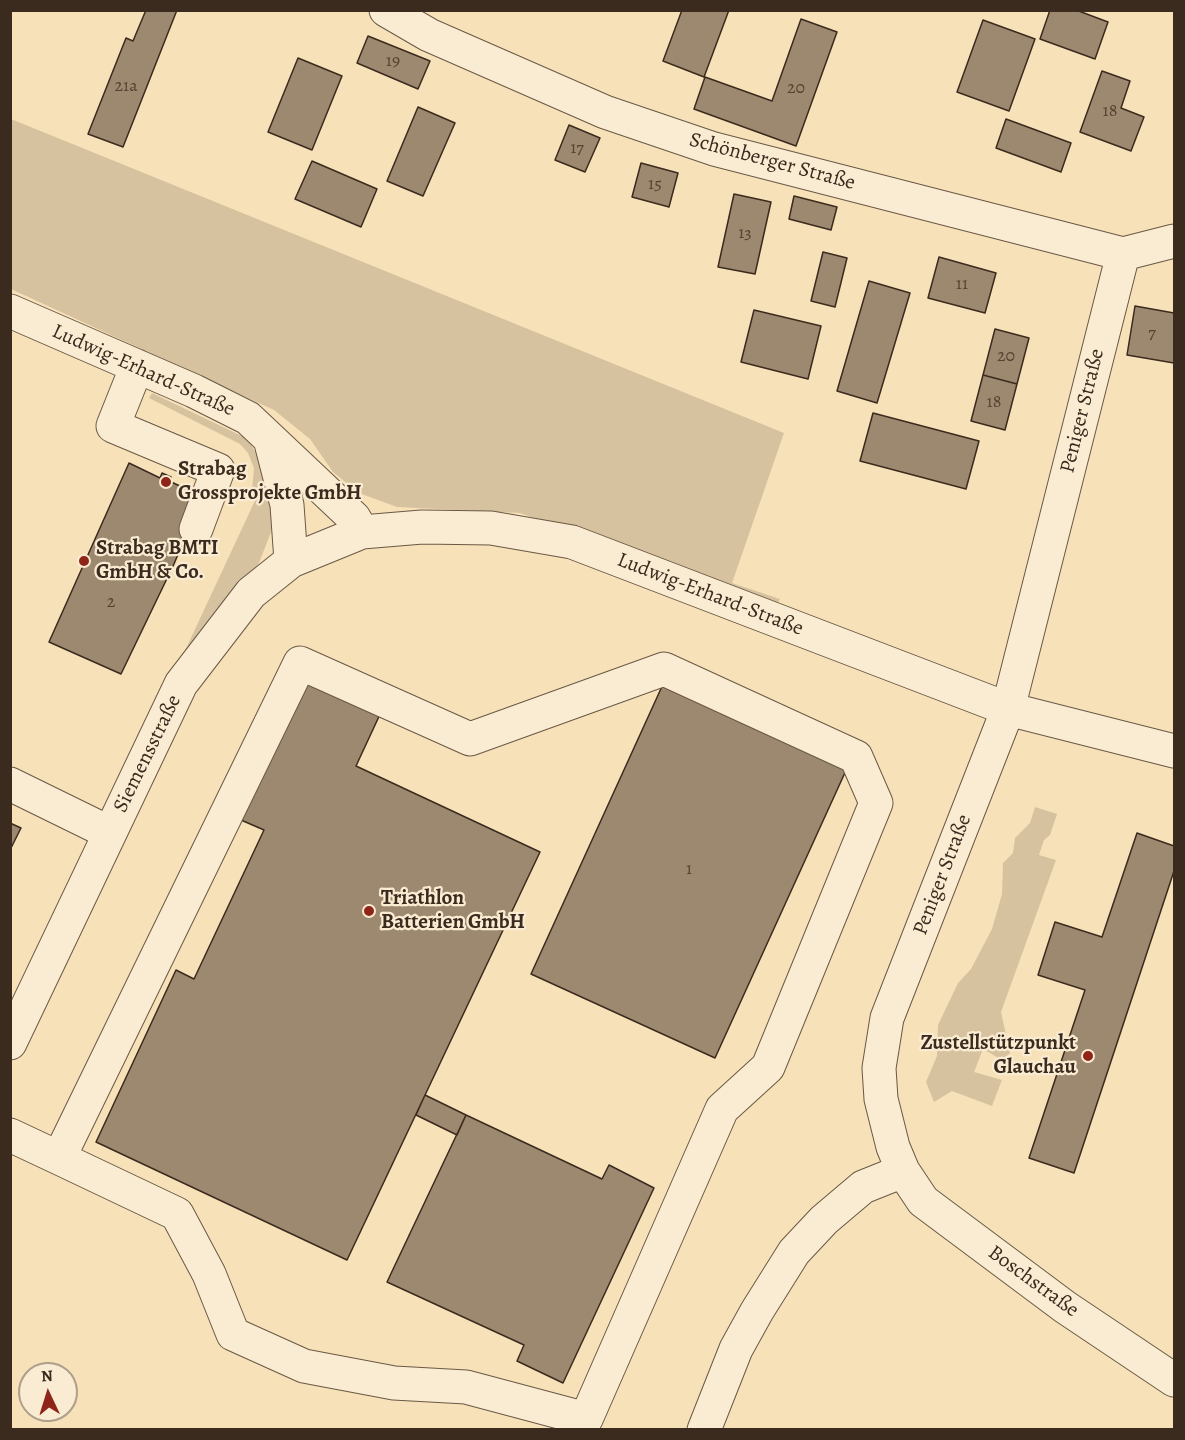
<!DOCTYPE html>
<meta charset="utf-8">
<style>
body{margin:0}
#map{position:relative;width:1185px;height:1440px;overflow:hidden;background:#f7e1b9;font-family:Alegreya,serif}
canvas{display:block}
.frame{position:absolute;inset:0;border:12px solid #3b2a1e;pointer-events:none}
.north{position:absolute;left:18px;top:1362px;width:60px;height:60px;box-sizing:border-box;background:#faecd2;border:2px solid #ae9e8a;border-radius:50%;rotate:356deg;font-size:16px;font-weight:700;line-height:24px;text-align:center;color:#3b2a1e}
.north::after{content:'';display:block;margin:auto;width:21px;height:27px;background:#8f2418;clip-path:polygon(50% 0,100% 100%,50% 72%,0 100%)}
</style>
<div id="map">
<canvas width="1185" height="1440"></canvas>
<div class="frame"></div>
<div class="north">N</div>
</div>
<script>
const context = document.querySelector('canvas').getContext('2d');
context.lineJoin = 'round';
function fillPath(path, color) { context.fillStyle = color; context.fill(path, 'evenodd'); }
const shape = rows => new Path2D(rows.map(r => 'M' + r).join(''));
function strokePath(path, color, width, dash) { context.strokeStyle = color; context.lineWidth = width; context.lineCap = dash ? 'butt' : 'round'; context.setLineDash(dash || []); context.stroke(path); }
function drawText(font, color, halo, rows, align = 'center') {
  context.font = font + ' Alegreya,serif'; context.lineWidth = 4.5; context.setLineDash([]); context.textBaseline = 'middle'; context.strokeStyle = halo; context.fillStyle = color; for (const [text, x, y, turn = 0] of rows) {
    context.save(); context.translate(x, y); context.rotate((+turn || 0) * Math.PI / 180); context.textAlign = isNaN(turn) ? turn : align; if (halo) context.strokeText(text, 0, 0); context.fillText(text, 0, 0); context.restore();
  }
}
fillPath(shape([
 [11,119,784,433,732,583,780,599,776,607,520,513,397,507,359,493,333,472,310,439,274,410,11,289],
 [152,393,248,439,257,455,271,505,271,532,259,563,176,670,259,492,252,490,254,468,248,453,240,444,149,398],
 [1035,807,1057,814,1050,835,1044,840,1039,855,1056,860,1001,1012,1010,1053,1002,1060,983,1049,974,1072,1002,1080,992,1106,952,1091,934,1102,926,1082,937,1056,938,1025,958,983,971,969,992,929,1002,894,1003,863,1013,853,1015,838,1030,823]
]), '#d7c29f');
const building = shape([
 [146,10,177,10,123,147,88,134,126,38,133,41,146,10],
 [682,10,729,10,704,77,663,61,682,10],
 [1050,10,1076,10,1108,22,1095,59,1040,39,1050,10],
 [801,19,837,32,796,146,694,109,705,77,772,101,801,19],
 [983,20,1035,39,1009,111,957,92,983,20],
 [368,36,430,61,418,89,357,63,368,36],
 [298,58,342,76,312,150,268,132,298,58],
 [1102,71,1130,81,1121,108,1144,117,1131,151,1080,132,1102,71],
 [418,107,455,123,423,196,387,181,418,107],
 [1006,119,1071,143,1061,172,996,148,1006,119],
 [569,125,600,138,585,172,555,160,569,125],
 [312,161,377,189,361,227,295,199,312,161],
 [641,163,678,173,669,207,632,197,641,163],
 [734,194,771,202,755,274,718,267,734,194],
 [794,196,837,207,831,230,789,219,794,196],
 [823,252,847,258,835,307,811,301,823,252],
 [939,257,996,273,985,313,928,298,939,257],
 [869,281,910,293,877,403,837,391,869,281],
 [1135,306,1174,313,1174,363,1127,355,1135,306],
 [754,310,821,326,808,379,741,362,754,310],
 [995,329,1029,338,1017,384,983,375,995,329],
 [983,375,1017,384,1005,430,971,421,983,375],
 [873,413,979,441,966,489,860,461,873,413],
 [129,463,160,478,162,473,171,477,169,481,202,496,174,564,121,674,49,642,129,463],
 [309,676,382,710,356,766,540,852,347,1260,96,1142,176,970,194,979,264,830,241,820,309,676],
 [664,682,848,766,715,1058,531,974,664,682],
 [10,823,21,828,10,850,10,823],
 [1137,833,1174,846,1174,871,1074,1173,1029,1158,1085,990,1038,975,1055,922,1102,937,1137,833],
 [425,1095,466,1115,457,1135,416,1115,425,1095],
 [466,1115,602,1179,609,1165,654,1188,563,1383,517,1361,524,1345,387,1282,466,1115]
]);
fillPath(building, '#9d896f');
strokePath(building, '#3b2a1e', 1.5);
const minor = shape([
 [386,10,429,35,605,112,714,149,1123,254,1174,241],
 [1123,254,1008,709,887,1018,879,1068,881,1099,893,1147,903,1171,923,1201,1065,1307,1174,1380],
 [10,311,194,391,248,418,354,518,362,532],
 [137,366,113,426,218,470,196,529],
 [270,439,287,505,291,561],
 [10,784,110,833],
 [10,1043,181,684,251,593,291,561,362,532,422,527,491,528,572,542,1008,709,1174,751],
 [10,1135,59,1158,177,1214,209,1274,233,1334,304,1366,394,1383,466,1387,586,1419,722,1109,768,1067,876,803,856,757,664,669,470,739,300,663,59,1158],
 [704,1430,736,1349,757,1311,794,1252,824,1220,863,1187,903,1171]
]);
strokePath(minor, '#6a5845', 35);
strokePath(minor, '#faecd2', 33);
for (const [x, y, r, color] of [
 [166,482,6,"#8f2418"],
 [84,561,6,"#8f2418"],
 [369,911,6,"#8f2418"],
 [1088,1056,6,"#8f2418"]
]) { const dot = new Path2D(); dot.arc(x, y, r, 0, 2 * Math.PI); context.fillStyle = color; context.fill(dot); strokePath(dot, '#faecd2', 2); }
drawText('18px', '#544232', null, [
 ["19",393,62],
 ["21a",126,87],
 ["20",796,89],
 ["18",1110,112],
 ["17",577,149],
 ["15",655,185],
 ["13",745,234],
 ["11",962,285],
 ["7",1152,334],
 ["20",1006,357],
 ["18",994,403],
 ["2",111,603],
 ["1",689,870]
]);
drawText('21px', '#3b2a1e', '#faecd2', [
 ["Schönberger Straße",772,162,15],
 ["Ludwig-Erhard-Straße",143,371,24],
 ["Peniger Straße",1083,411,-76],
 ["Ludwig-Erhard-Straße",710,595,21],
 ["Siemensstraße",148,754,-64],
 ["Peniger Straße",943,875,-69],
 ["Boschstraße",1033,1282,36]
]);
drawText('bold 21px', '#3b2a1e', '#faecd2', [
 ["Strabag",178,470],
 ["Grossprojekte GmbH",178,494],
 ["Strabag BMTI",96,549],
 ["GmbH & Co.",96,573],
 ["Triathlon",381,899],
 ["Batterien GmbH",381,923],
 ["Zustellstützpunkt",1076,1044,"right"],
 ["Glauchau",1076,1068,"right"]
], 'left');
</script>
